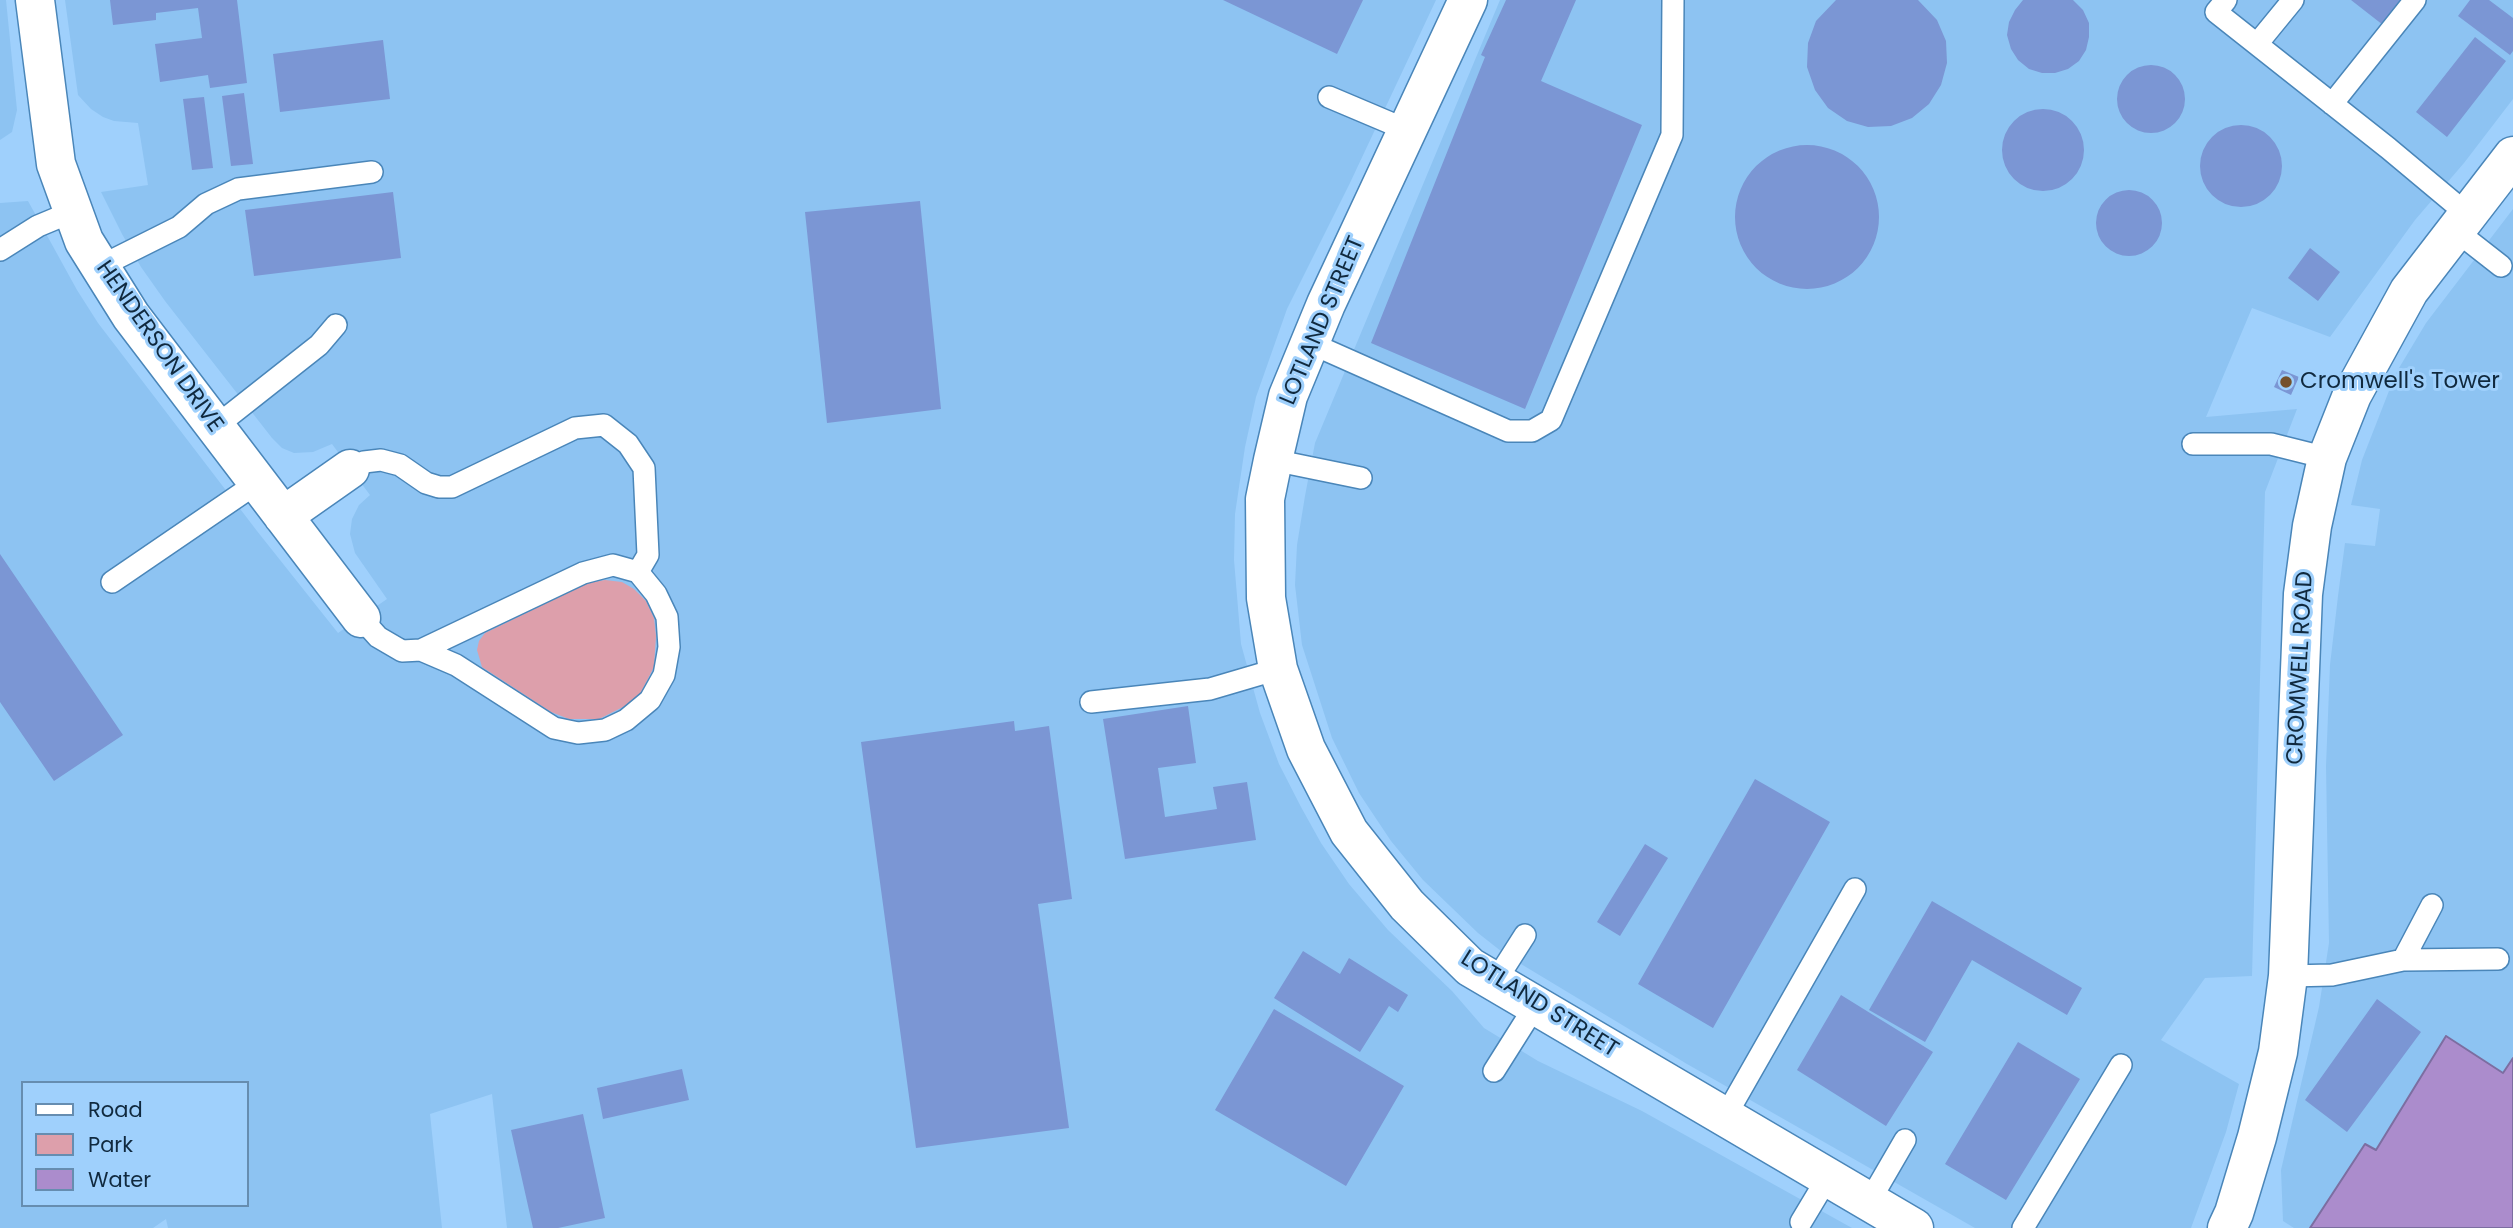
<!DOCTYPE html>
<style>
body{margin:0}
#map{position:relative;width:2513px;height:1228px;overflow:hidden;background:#9fd0fc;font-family:Poppins,sans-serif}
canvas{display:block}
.legend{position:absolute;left:21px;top:1081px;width:228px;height:126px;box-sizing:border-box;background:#9fd0fc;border:2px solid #668db0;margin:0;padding:9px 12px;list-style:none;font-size:21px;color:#10293e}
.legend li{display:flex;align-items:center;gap:14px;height:35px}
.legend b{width:35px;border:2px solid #668db0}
</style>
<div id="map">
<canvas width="2513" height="1228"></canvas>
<ul class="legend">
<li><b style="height:9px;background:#fff"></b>Road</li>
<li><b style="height:19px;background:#dd9fab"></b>Park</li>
<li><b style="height:19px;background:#ab8ccc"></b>Water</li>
</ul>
</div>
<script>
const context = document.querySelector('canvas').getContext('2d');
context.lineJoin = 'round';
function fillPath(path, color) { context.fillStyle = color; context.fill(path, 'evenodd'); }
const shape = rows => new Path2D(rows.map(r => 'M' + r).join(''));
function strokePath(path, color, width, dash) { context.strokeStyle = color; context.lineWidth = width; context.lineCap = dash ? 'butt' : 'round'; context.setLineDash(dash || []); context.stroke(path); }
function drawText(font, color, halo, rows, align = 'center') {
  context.font = font + ' Poppins,sans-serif'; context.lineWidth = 6; context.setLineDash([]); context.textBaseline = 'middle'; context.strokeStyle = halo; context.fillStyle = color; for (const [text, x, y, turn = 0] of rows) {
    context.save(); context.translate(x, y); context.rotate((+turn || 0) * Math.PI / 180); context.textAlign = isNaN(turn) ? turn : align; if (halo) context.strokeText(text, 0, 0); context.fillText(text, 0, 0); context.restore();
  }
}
fillPath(shape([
 [0,0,6,0,17,110,12,132,0,140],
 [65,0,1436,0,1349,185,1287,309,1256,397,1245,447,1235,514,1234,560,1241,644,1260,713,1279,764,1301,807,1321,843,1349,884,1388,930,1452,991,1484,1028,1538,1061,1642,1111,1852,1228,507,1228,492,1094,430,1114,442,1228,168,1228,166,1219,153,1228,0,1228,0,203,28,201,77,290,98,323,257,531,338,633,387,599,355,553,350,534,352,519,359,505,370,495,332,444,313,452,294,453,282,448,272,438,165,301,141,267,122,234,101,192,148,185,138,123,114,121,103,117,91,109,78,95],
 [23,1083,247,1083,247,1205,23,1205],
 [1500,0,2513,0,2513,99,2464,163,2415,220,2330,337,2252,308,2206,417,2297,409,2265,492,2252,976,2205,978,2161,1040,2239,1084,2226,1132,2191,1228,1975,1228,1687,1064,1506,955,1478,933,1423,880,1391,841,1359,793,1332,738,1302,645,1295,585,1297,545,1305,496,1315,443],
 [2513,209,2513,1058,2503,1073,2446,1036,2375,1151,2365,1144,2310,1228,2294,1228,2283,1221,2281,1170,2319,1007,2329,943,2326,766,2330,665,2338,596,2345,543,2375,546,2380,509,2351,505,2362,460,2396,373,2426,323]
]), '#8dc3f2');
fillPath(shape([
 [605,580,622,582,634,589,646,601,654,618,656,636,654,667,640,694,627,705,599,719,569,719,551,712,482,667,477,650,479,641,485,633,588,583]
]), '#dd9fab');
const water = shape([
 [2446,1036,2503,1073,2513,1058,2513,1228,2310,1228,2365,1144,2376,1150,2446,1036]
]);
fillPath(water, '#ab8ccc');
strokePath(water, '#7c6ea1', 2);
fillPath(shape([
 [110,0,237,0,247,83,210,88,208,75,160,82,155,44,202,38,198,8,156,13,156,20,113,25],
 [1223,0,1363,0,1337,54],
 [1506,0,1576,0,1541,81,1642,125,1525,409,1371,343,1485,57,1481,55],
 [1836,0,1918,0,1937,20,1946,41,1947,63,1941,85,1929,104,1912,118,1891,126,1868,127,1847,121,1828,108,1815,90,1807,67,1808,43,1816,21],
 [2023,0,2073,0,2083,10,2089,23,2089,37,2086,50,2079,61,2068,69,2055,73,2042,73,2029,69,2018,60,2011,49,2007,35,2009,22,2015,10],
 [2351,0,2417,0,2392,32],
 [2470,0,2489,0,2513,18,2513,51,2510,55,2458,16],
 [2475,37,2506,61,2447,137,2416,112],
 [383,40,390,99,280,112,273,54],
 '2117 99a34 34 0 1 1 68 0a34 34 0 1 1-68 0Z',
 [244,93,253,164,231,166,222,96],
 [204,97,213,168,192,170,183,99],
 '2002 150a41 41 0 1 1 82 0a41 41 0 1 1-82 0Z',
 '2200 166a41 41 0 1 1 82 0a41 41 0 1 1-82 0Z',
 '1735 217a72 72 0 1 1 144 0a72 72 0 1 1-144 0Z',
 '2096 223a33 33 0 1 1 66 0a33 33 0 1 1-66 0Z',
 [393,192,401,258,254,276,245,210],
 [920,201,941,409,827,423,805,212],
 [2310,248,2340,272,2318,301,2288,278],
 [2282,370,2299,377,2291,395,2274,387],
 [0,554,123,735,54,781,0,702],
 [1188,706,1196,763,1158,768,1165,817,1217,809,1213,787,1247,782,1256,840,1125,859,1103,719],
 [1014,721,1015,731,1049,726,1072,899,1038,904,1069,1128,916,1148,861,742],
 [1755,779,1830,822,1713,1028,1638,984],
 [1645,844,1668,858,1620,936,1597,922],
 [1932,901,2082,988,2067,1015,1972,960,1925,1042,1869,1010],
 [1303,951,1340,974,1349,958,1408,995,1398,1012,1389,1006,1360,1052,1274,998],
 [1841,995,1933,1052,1886,1126,1797,1070],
 [2377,999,2421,1032,2347,1132,2305,1100],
 [1274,1009,1404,1086,1346,1186,1215,1110],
 [2018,1042,2080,1079,2006,1200,1945,1164],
 [682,1069,689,1100,603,1119,597,1088],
 [583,1114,605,1218,558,1228,533,1228,511,1130]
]), '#7b96d4');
const service = shape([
 [2226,0,2216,12,2388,148,2467,214],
 [2257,44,2293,0],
 [1329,97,1407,130],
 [2332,104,2415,0],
 [2455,230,2501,266],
 [0,250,38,226,74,211],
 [101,266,179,227,206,204,238,189,372,172],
 [1310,343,1508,431,1532,431,1551,420,1672,135,1673,0],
 [215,427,319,345,336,325],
 [2193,444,2271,444,2327,458],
 [1273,460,1361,478],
 [350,469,364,462,381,460,400,465,426,483,439,487,452,487,575,428,604,425,628,444,644,468,648,555,638,572,613,565,583,573,421,650,402,651,378,637,361,618],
 [112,582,257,483],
 [421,650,456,665,554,728,578,733,605,730,626,720,650,700,664,675,669,647,667,617,656,594,638,572],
 [1091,702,1210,689,1278,669],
 [2403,960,2432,905],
 [2288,976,2332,975,2403,960,2498,959],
 [1495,982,1525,935],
 [1494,1071,1535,1006],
 [1725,1117,1855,889],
 [1869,1202,1905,1140],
 [1801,1222,1828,1177],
 [2023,1228,2121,1065]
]);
const minor = shape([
 [35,0,56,164,84,241,131,316,361,618],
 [1468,0,1326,304,1288,396,1273,460,1265,499,1266,598,1278,669,1306,749,1349,832,1407,905,1470,967,1914,1228],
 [283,516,350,469]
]);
const tertiary = shape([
 [2227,1228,2234,1213,2257,1137,2278,1052,2288,976,2303,594,2312,526,2327,458,2352,395,2409,291,2513,156]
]);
strokePath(service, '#4a86b9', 24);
strokePath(minor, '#4a86b9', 41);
strokePath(tertiary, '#4a86b9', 41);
strokePath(service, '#fff', 21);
strokePath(minor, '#fff', 38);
strokePath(tertiary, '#fff', 38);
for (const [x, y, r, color] of [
 [2286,382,7,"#75512b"]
]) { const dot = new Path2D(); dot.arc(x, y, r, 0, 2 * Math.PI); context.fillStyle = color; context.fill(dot); strokePath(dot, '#9fd0fc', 2.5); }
drawText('23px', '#10293e', '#9fd0fc', [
 ["LOTLAND STREET",1323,321,-67],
 ["HENDERSON DRIVE",159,347,55],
 ["CROMWELL ROAD",2301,668,-87],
 ["LOTLAND STREET",1539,1005,32]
]);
drawText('23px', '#10293e', '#9fd0fc', [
 ["Cromwell's Tower",2300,382]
], 'left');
</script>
